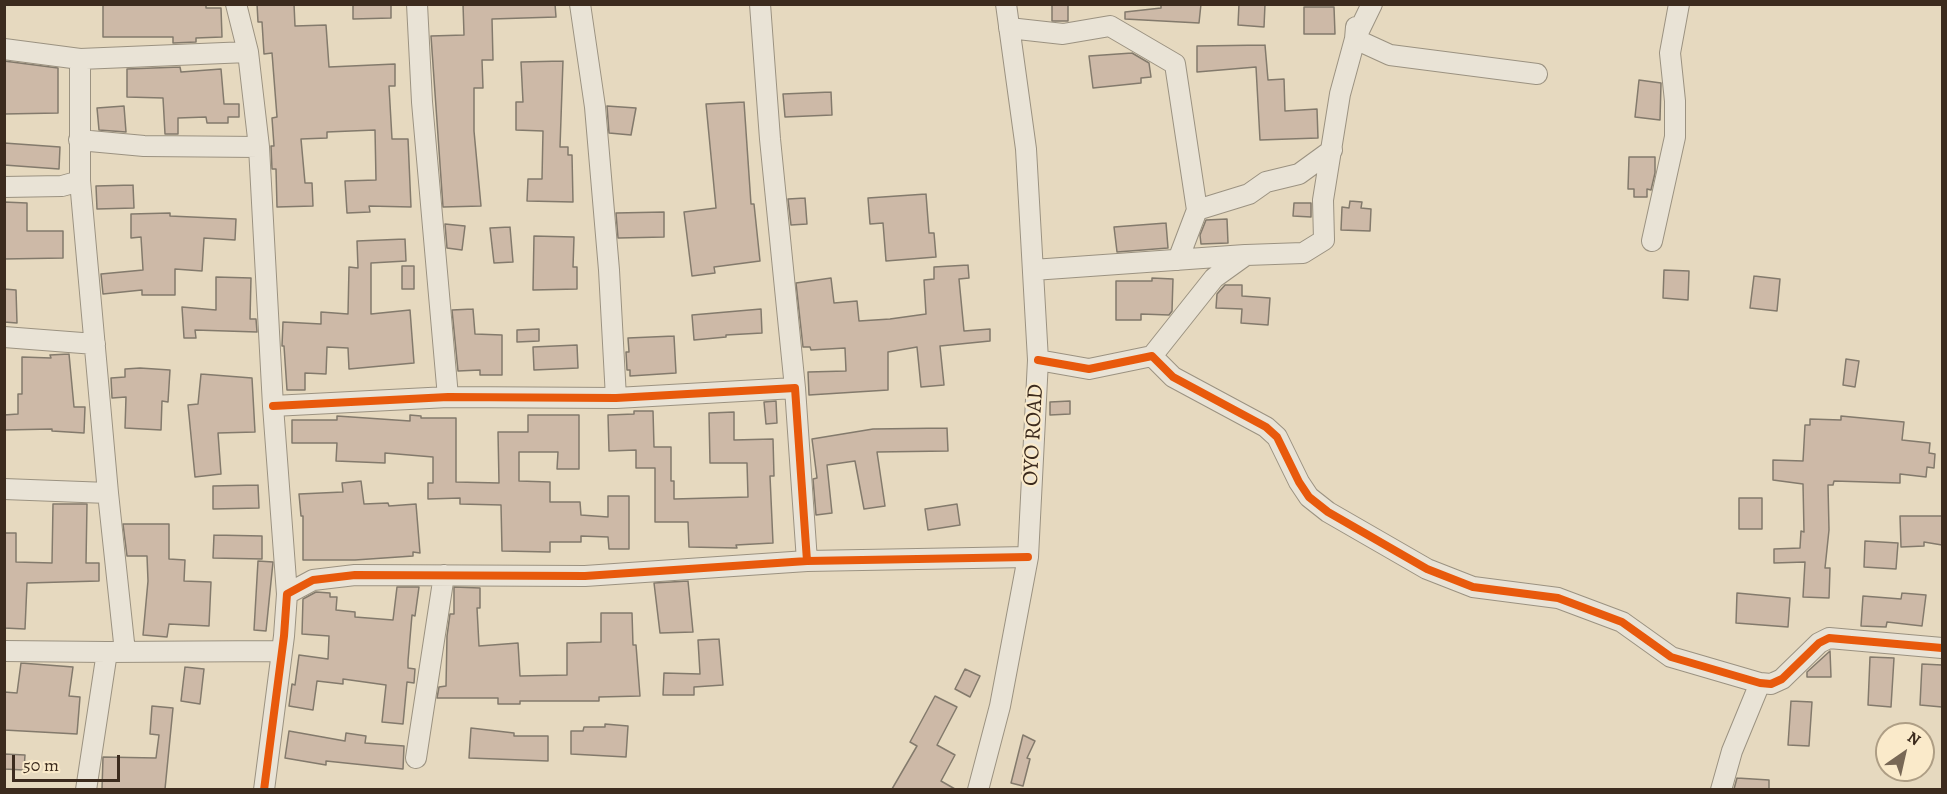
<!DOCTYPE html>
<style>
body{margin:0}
#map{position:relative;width:1947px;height:794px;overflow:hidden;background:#e6d9bf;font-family:Alegreya,serif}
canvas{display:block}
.frame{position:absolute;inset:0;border:6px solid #3c2b1e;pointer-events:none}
.north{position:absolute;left:1875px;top:722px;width:60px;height:60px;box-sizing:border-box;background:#faeaca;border:2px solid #ae9e85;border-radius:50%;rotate:34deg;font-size:16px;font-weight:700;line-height:24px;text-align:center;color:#3c2b1e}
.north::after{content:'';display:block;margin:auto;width:21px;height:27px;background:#786856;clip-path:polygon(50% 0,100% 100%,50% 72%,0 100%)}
.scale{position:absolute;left:12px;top:755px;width:108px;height:27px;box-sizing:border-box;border:3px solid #3c2b1e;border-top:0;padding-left:8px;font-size:18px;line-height:21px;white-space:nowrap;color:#3c2b1e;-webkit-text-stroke:4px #faeaca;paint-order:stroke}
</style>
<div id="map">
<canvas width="1947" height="794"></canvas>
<div class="frame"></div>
<div class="north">N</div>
<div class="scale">50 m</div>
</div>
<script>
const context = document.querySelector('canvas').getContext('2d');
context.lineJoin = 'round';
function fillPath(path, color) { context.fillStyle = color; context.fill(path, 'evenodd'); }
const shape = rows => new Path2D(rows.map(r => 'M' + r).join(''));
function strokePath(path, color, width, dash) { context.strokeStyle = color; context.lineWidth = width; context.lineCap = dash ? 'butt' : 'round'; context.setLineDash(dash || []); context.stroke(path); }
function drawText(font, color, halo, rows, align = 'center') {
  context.font = font + ' Alegreya,serif'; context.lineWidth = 4.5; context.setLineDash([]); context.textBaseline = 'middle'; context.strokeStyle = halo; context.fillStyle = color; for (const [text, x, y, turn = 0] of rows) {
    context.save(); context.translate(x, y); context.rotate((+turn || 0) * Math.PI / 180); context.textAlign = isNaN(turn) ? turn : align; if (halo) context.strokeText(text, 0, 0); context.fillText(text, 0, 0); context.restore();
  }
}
const building = shape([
 [103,4,206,4,206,8,221,8,222,37,196,38,196,42,173,43,173,37,103,37,103,4],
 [257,4,294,4,295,26,326,25,329,67,395,64,395,86,389,86,392,139,408,139,411,207,369,206,370,212,347,213,345,181,376,180,375,130,327,132,327,138,301,139,305,183,312,183,313,206,277,207,276,169,272,169,271,146,274,146,272,118,277,117,272,53,264,54,262,22,258,22,257,4],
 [353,4,391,4,391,18,353,19,353,4],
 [463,4,555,4,556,17,492,19,493,60,482,60,483,88,474,88,474,131,481,206,443,207,431,36,464,35,463,4],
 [1052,4,1068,4,1068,21,1052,21,1052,4],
 [1161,4,1201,4,1199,23,1125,19,1125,12,1161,8,1161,4],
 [1239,4,1265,4,1264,27,1238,25,1239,4],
 [1304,7,1334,7,1335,34,1304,34,1304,7],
 [1265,45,1268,80,1284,79,1285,111,1317,109,1318,138,1260,140,1256,67,1197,72,1197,46,1265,45],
 [1132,53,1149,63,1151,77,1141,78,1141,83,1093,88,1089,56,1132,53],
 [4,61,58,68,58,113,4,114,4,61],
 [563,61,560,147,568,147,568,155,572,155,573,202,527,201,528,179,542,179,543,131,516,130,516,102,523,102,521,62,563,61],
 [180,67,181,72,221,69,224,104,239,104,239,117,228,117,228,123,207,123,206,117,178,118,178,134,165,134,163,98,127,97,127,69,180,67],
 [1639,80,1661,83,1660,120,1635,117,1639,80],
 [831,92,832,115,785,117,783,94,831,92],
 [744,102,751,204,754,204,760,261,714,267,715,273,692,276,684,212,716,208,706,104,744,102],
 [124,106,126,132,99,130,97,108,124,106],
 [607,106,636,108,631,135,609,133,607,106],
 [4,143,60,147,59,169,4,165,4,143],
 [1629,157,1655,157,1655,173,1651,190,1647,189,1647,197,1634,197,1634,189,1628,189,1629,157],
 [133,185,134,208,97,209,96,186,133,185],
 [926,194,929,233,934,233,936,257,886,261,883,223,870,224,868,198,926,194],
 [805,198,807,224,791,225,788,199,805,198],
 [1350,201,1362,202,1361,208,1371,209,1370,231,1341,230,1342,207,1349,208,1350,201],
 [4,202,27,203,27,231,63,231,63,258,4,259,4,202],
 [1294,203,1311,203,1311,217,1293,216,1294,203],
 [664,212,664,237,618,238,616,213,664,212],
 [170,213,170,216,236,219,235,240,204,238,202,271,175,269,175,295,142,295,142,290,103,294,101,274,143,270,141,237,131,238,131,214,170,213],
 [1227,219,1228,243,1201,244,1200,235,1206,220,1227,219],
 [1166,223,1168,248,1117,252,1114,227,1166,223],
 [445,224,465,226,462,250,447,248,445,224],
 [510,227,513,262,494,263,490,228,510,227],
 [534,236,574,237,573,267,577,267,577,289,533,290,534,236],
 [405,239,406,261,371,263,371,314,410,310,414,363,349,369,348,348,327,347,326,374,305,373,305,390,287,390,284,346,282,346,283,322,321,324,321,312,348,314,349,267,358,268,357,241,405,239],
 [968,265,969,278,959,279,964,331,990,329,990,341,940,346,944,385,921,387,917,347,888,352,888,390,809,395,808,372,846,371,845,348,811,350,810,347,803,347,796,283,831,278,834,303,857,301,859,321,890,319,926,314,924,280,934,279,934,267,968,265],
 [402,266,414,266,414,289,402,289,402,266],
 [1664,270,1689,271,1688,300,1663,298,1664,270],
 [1754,276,1780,279,1777,311,1750,308,1754,276],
 [216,277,251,278,250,319,256,319,257,332,195,330,196,338,184,338,182,307,216,310,216,277],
 [1152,278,1173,279,1172,311,1169,315,1141,314,1141,320,1116,320,1116,281,1152,281,1152,278],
 [1225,285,1242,285,1242,296,1270,298,1268,325,1241,323,1242,309,1216,308,1217,294,1225,285],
 [4,289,16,290,17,323,4,322,4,289],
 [473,309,475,334,502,335,502,375,480,375,480,370,458,371,452,310,473,309],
 [761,309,762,333,726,335,726,337,694,340,692,315,761,309],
 [539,329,539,341,517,342,517,330,539,329],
 [674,336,676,373,630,376,630,370,627,370,626,352,629,352,628,338,674,336],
 [577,345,578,368,534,370,533,347,577,345],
 [69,354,74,407,85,407,84,433,52,431,52,429,4,430,4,415,18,414,18,394,22,394,22,357,51,358,50,355,69,354],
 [1846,359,1859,361,1855,387,1843,385,1846,359],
 [140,368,170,370,168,402,162,401,161,430,125,428,126,397,112,398,111,378,125,377,125,369,140,368],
 [201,374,252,378,255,432,218,433,221,474,195,477,188,405,198,404,201,374],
 [776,401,777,423,766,424,764,402,776,401],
 [1070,401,1070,414,1050,415,1050,402,1070,401],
 [634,411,653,411,654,447,671,447,671,481,674,481,674,499,748,497,747,463,710,463,709,413,734,412,734,440,773,439,774,476,770,476,773,543,736,545,737,548,689,547,688,522,655,522,655,468,636,468,636,450,609,451,608,415,634,414,634,411],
 [410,415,421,416,421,418,456,418,456,482,499,483,498,432,528,432,528,415,579,415,579,469,557,469,558,452,519,452,519,481,550,482,550,502,580,502,581,515,608,517,608,496,629,496,629,549,609,549,608,537,581,536,581,542,550,542,550,552,502,551,501,505,460,504,460,498,428,499,428,483,433,483,433,457,385,453,385,463,336,461,337,443,292,443,292,420,337,420,337,416,410,421,410,415],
 [1841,416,1904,422,1902,440,1930,443,1929,453,1935,454,1934,468,1927,467,1926,477,1900,474,1900,483,1834,481,1833,485,1828,485,1829,530,1825,568,1830,568,1829,598,1803,597,1805,562,1774,563,1774,549,1800,548,1801,531,1804,532,1803,484,1773,480,1773,460,1803,461,1805,425,1810,425,1810,419,1841,420,1841,416],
 [947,428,948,451,877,452,885,506,864,509,855,461,827,465,832,513,816,515,813,479,817,478,812,439,873,429,947,428],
 [361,481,364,504,388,503,389,506,416,504,420,553,413,552,413,556,355,560,303,560,303,516,301,516,299,494,343,492,342,483,361,481],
 [258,485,259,508,213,509,213,486,258,485],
 [1739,498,1762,498,1762,529,1739,529,1739,498],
 [53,504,87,504,86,563,99,563,99,581,27,583,25,629,4,628,4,533,16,533,16,562,52,563,53,504],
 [957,504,960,525,928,530,925,509,957,504],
 [1900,516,1942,516,1942,545,1924,542,1924,546,1901,547,1900,516],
 [123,524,169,524,169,559,185,560,184,581,211,582,209,626,169,624,167,637,143,635,148,581,147,556,127,556,123,524],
 [214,535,262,536,262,559,213,558,214,535],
 [1865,541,1898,543,1896,569,1864,567,1865,541],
 [258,561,273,562,266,631,254,630,258,561],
 [688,581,693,632,660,633,654,583,688,581],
 [397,587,419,587,415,616,412,615,408,661,408,668,415,669,414,683,407,682,403,724,382,722,386,685,343,679,343,684,317,681,313,710,289,706,292,684,295,685,299,655,328,659,329,636,302,634,303,599,316,592,330,593,330,597,337,597,336,610,355,612,355,617,393,620,397,587],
 [454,587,480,588,480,608,477,608,479,646,518,643,520,676,567,675,567,643,601,642,601,613,632,613,633,645,636,645,640,696,599,697,599,701,520,701,520,704,498,704,498,698,437,698,439,687,446,686,447,636,450,614,454,614,454,587],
 [1737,593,1790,598,1788,627,1736,623,1737,593],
 [1902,593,1926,595,1922,626,1887,622,1886,627,1861,626,1863,596,1901,599,1902,593],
 [719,639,723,685,694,687,694,695,663,695,664,673,700,674,698,640,719,639],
 [1830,651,1831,677,1807,677,1807,672,1830,651],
 [1870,657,1894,658,1891,707,1868,705,1870,657],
 [21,663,73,667,69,696,80,697,77,734,4,730,4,692,17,693,21,663],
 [1922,664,1942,665,1942,707,1920,705,1922,664],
 [185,667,204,669,200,704,181,701,185,667],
 [965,669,980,676,970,697,955,689,965,669],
 [935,696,957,707,937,745,955,755,941,781,955,789,892,789,917,746,910,742,935,696],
 [1791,701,1812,702,1809,746,1788,745,1791,701],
 [152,706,173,708,165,789,102,789,103,757,156,758,159,735,150,734,152,706],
 [605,724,628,726,626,757,571,754,571,731,583,731,584,727,605,727,605,724],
 [471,728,514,733,514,736,548,736,548,761,469,758,471,728],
 [289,731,345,741,346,733,366,736,365,743,404,746,403,769,326,761,326,765,285,758,289,731],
 [1023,735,1035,741,1027,758,1030,759,1023,786,1011,783,1023,735],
 [4,754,25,755,24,770,4,769,4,754],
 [1737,778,1769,780,1769,789,1734,789,1737,778]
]);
fillPath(building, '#cdb9a7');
strokePath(building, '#837a6c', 1.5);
const minor = shape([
 [236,4,248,52,259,147,273,406,287,594],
 [417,4,422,102,448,397],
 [580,4,595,107,609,270,616,398],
 [760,4,770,139,795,388],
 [1356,27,1355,39,1390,55,1537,74],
 [1009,28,1063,34,1110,26,1175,64,1197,210,1178,260],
 [4,49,80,59,248,52],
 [80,59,80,181,108,493,125,652],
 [79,140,144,146,259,147],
 [4,187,62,186,80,181],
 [1197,210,1249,194,1266,182,1299,174,1332,150],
 [1652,241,1675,137,1675,101,1670,53,1679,4],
 [1033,270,1245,255],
 [4,337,95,344],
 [1152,356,1214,278,1246,255,1303,253,1324,240,1323,200,1340,94,1355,39,1372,4],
 [1038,360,1089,369,1152,356,1173,377,1266,427,1277,437,1299,482,1309,497,1328,512,1427,569,1473,587,1558,598,1622,622,1671,657,1760,683,1771,684,1782,679,1819,643,1829,638,1942,648],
 [273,406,448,397,616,398,795,388,807,561],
 [4,489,108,493],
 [4,651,107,652],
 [416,758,444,575],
 [86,790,107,652,282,651],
 [264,790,284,636,287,594,313,580,355,575,585,576,807,561,1028,557],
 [978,790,1000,706,1028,557,1038,360,1026,149,1006,4],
 [1721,790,1732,751,1760,683]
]);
strokePath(minor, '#9b9281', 22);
strokePath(minor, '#e9e3d6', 20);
strokePath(shape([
 [1038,360,1089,369,1152,356,1173,377,1266,427,1277,437,1299,482,1309,497,1328,512,1427,569,1473,587,1558,598,1622,622,1671,657,1760,683,1771,684,1782,679,1819,643,1829,638,1942,648],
 [273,406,448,397,616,398,795,388,807,561],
 [264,790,284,636,287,594,313,580,355,575,585,576,807,561,1028,557]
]), '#e8590c', 8);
drawText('22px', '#3c2b1e', '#faeaca', [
 ["OYO ROAD",1034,435,-87]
]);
</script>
